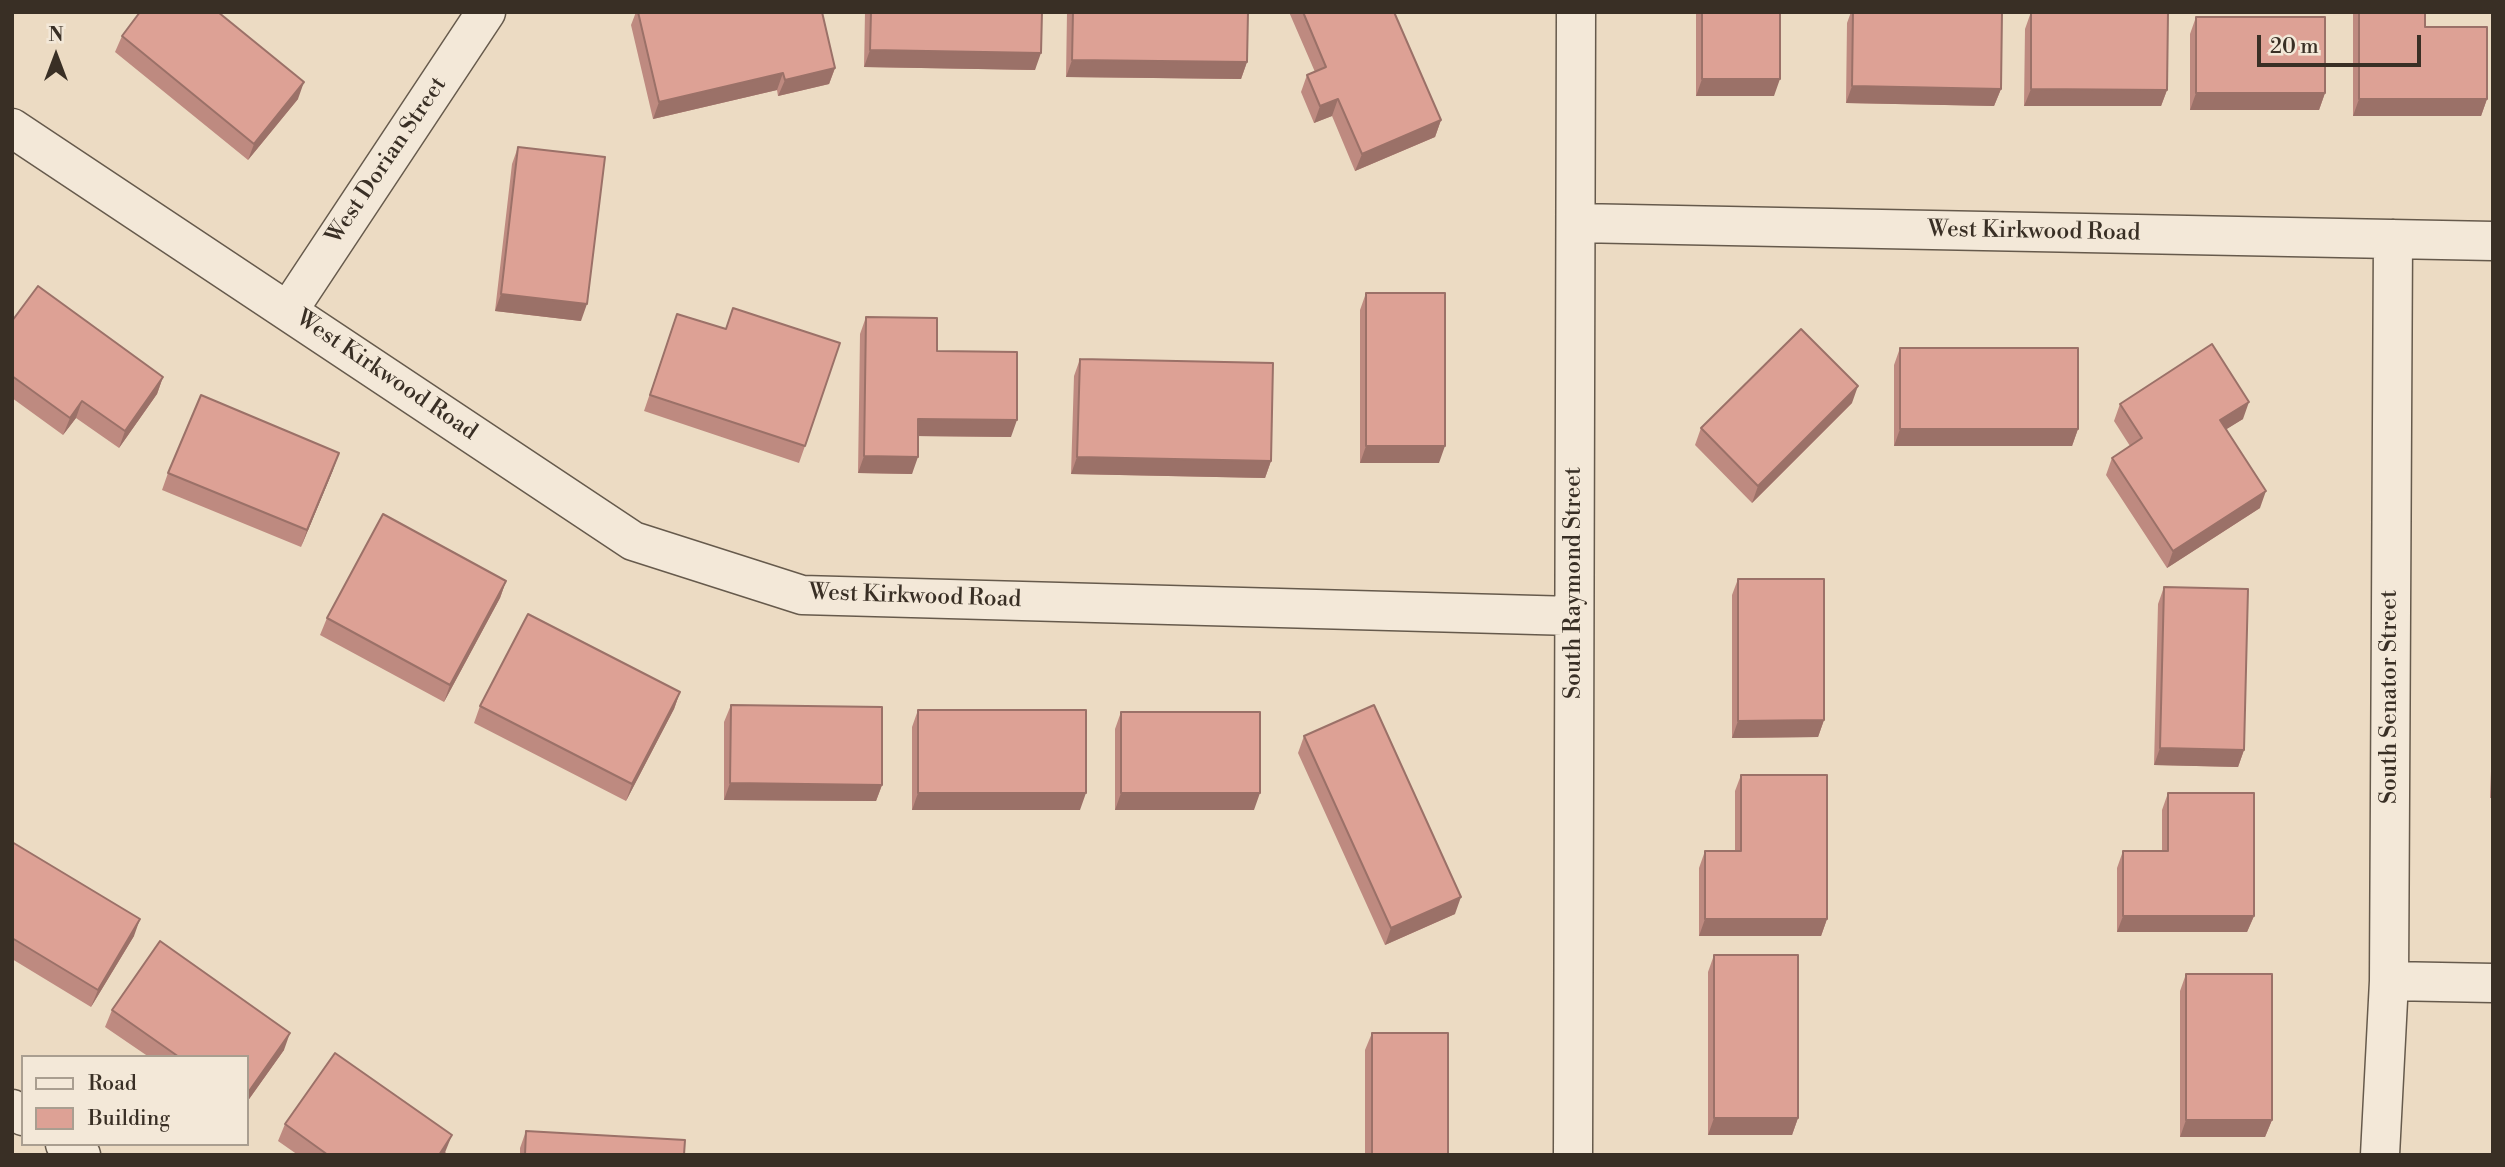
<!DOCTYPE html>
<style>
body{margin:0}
#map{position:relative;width:2505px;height:1167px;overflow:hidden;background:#ecdbc3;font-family:"Libre Bodoni",serif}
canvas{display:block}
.frame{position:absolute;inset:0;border:14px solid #392f25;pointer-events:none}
.legend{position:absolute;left:21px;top:1055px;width:228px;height:91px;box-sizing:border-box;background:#f3e8d8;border:2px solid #a99e90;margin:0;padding:9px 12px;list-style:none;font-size:21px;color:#392f25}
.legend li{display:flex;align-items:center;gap:14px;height:35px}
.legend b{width:35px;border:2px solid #a99e90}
.north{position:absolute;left:21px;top:21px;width:70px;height:70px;-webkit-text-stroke:5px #f3e8d8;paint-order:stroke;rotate:0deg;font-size:19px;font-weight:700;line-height:28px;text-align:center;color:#392f25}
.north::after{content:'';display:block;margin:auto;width:24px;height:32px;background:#392f25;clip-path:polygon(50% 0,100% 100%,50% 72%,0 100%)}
.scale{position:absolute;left:2257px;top:35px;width:164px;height:32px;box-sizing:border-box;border:4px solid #392f25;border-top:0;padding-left:9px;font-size:21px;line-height:24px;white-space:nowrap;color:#392f25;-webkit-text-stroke:5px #f3e8d8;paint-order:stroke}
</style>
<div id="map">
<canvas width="2505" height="1167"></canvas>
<div class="frame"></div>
<ul class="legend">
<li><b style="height:9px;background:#f3e8d8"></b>Road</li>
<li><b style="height:19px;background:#dda195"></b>Building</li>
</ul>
<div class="north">N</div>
<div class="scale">20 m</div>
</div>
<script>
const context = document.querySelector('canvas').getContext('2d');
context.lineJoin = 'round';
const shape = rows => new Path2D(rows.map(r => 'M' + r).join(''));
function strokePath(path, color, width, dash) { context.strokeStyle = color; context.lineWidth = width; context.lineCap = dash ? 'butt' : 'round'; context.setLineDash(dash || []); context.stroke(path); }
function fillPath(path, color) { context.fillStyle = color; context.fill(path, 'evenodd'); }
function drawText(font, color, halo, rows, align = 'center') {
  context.font = font + ' "Libre Bodoni",serif'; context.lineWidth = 5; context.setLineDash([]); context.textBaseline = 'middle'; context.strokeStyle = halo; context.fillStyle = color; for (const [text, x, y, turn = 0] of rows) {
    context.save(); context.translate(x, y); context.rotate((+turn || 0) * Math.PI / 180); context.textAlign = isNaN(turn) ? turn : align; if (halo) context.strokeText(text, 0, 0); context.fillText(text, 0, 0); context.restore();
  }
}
const street = shape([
 [12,128,633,541,802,595,1573,616],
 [1576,223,2493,241],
 [288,311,486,12],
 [2389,981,2493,983],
 [12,1109,23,1116],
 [65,1144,81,1155],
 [1573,1155,1576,12],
 [2380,1155,2389,981,2393,239]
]);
strokePath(street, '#665a4c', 41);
strokePath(street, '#f3e8d8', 38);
fillPath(shape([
 [636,12,822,12,835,68,829,84,778,96,777,90,653,119,631,25],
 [865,12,1042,12,1035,70,864,67],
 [1067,12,1248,12,1247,62,1241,79,1066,77],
 [1289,12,1394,12,1441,120,1435,137,1355,171,1332,116,1314,123,1301,92,1307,75,1315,72],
 [1696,12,1780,12,1774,96,1696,96],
 [1851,12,2002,12,2001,89,1994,106,1846,103,1847,23],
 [2031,12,2167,90,2161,106,2024,106,2025,29],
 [2353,12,2425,12,2425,27,2487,99,2481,116,2353,116],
 [2196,17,2325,93,2319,110,2190,110,2190,34],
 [122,36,298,99,248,160,115,52],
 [518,147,581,321,495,311,512,164],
 [1366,293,1439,463,1360,463,1360,310],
 [677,314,805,446,799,463,644,411],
 [866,317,937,351,1011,437,918,436,912,474,858,473,860,334],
 [12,321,163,377,157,394,119,448,76,418,63,435,12,398],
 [1900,348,2078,429,2072,446,1894,446,1894,365],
 [1080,359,1271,461,1265,478,1071,474,1074,376],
 [1852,403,1752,503,1695,445,1701,428],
 [2120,404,2243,419,2226,429,2260,508,2167,568,2106,475,2112,458,2130,446,2114,421],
 [333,470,301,547,162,490,168,473],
 [1738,579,1824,720,1818,737,1732,738,1732,595],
 [506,581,500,598,444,702,320,635,327,618],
 [2164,587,2244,750,2238,767,2154,765,2158,604],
 [680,692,674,709,626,801,474,723,480,706],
 [731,705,882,785,876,801,724,800,724,722],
 [918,710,1080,810,912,810,912,727],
 [1121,712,1254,810,1115,810,1115,729],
 [2493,718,2493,798,2490,798],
 [1304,736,1455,914,1385,945,1298,753],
 [1741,775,1827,919,1821,936,1699,936,1699,868,1705,851,1735,851,1735,791],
 [2168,793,2254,916,2247,932,2117,932,2117,868,2123,851,2162,851,2162,810],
 [12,842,134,936,91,1007,12,959],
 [1714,955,1798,1118,1792,1135,1708,1135,1708,972],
 [2186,974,2272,1120,2265,1137,2180,1137,2180,991],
 [112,1010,284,1050,247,1102,247,1057,149,1057,105,1027],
 [1372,1033,1448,1155,1365,1155,1365,1050],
 [285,1124,446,1152,444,1155,298,1155,278,1141],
 [526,1131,684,1155,520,1155,520,1148]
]), '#be8a80');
fillPath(shape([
 [870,50,1041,53,1035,70,864,67],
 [1072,60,1247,62,1241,79,1066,77],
 [835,68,829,84,778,96,785,80],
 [783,73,777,90,653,119,659,102],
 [1702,79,1780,79,1774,96,1696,96],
 [304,82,298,99,248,160,254,144],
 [1852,86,2001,89,1994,106,1846,103],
 [2031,89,2167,90,2161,106,2024,106],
 [2196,93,2325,93,2319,110,2190,110],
 [1338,99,1332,116,1314,123,1320,106],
 [2359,99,2487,99,2481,116,2353,116],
 [1441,120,1435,137,1355,171,1362,154],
 [501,294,587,304,581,321,495,311],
 [163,377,157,394,119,448,125,431],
 [1858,386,1852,403,1752,503,1758,486],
 [82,401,76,418,63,435,70,418],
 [2249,402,2243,419,2214,437,2220,420],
 [918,419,1017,420,1011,437,912,436],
 [1900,429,2078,429,2072,446,1894,446],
 [1366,446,1445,446,1439,463,1360,463],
 [339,453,333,470,301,547,307,530],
 [864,456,918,457,912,474,858,473],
 [1077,457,1271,461,1265,478,1071,474],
 [2266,491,2260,508,2167,568,2173,551],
 [506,581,500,598,444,702,450,685],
 [680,692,674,709,626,801,632,784],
 [1824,720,1818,737,1732,738,1738,721],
 [2160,748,2244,750,2238,767,2154,765],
 [730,783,882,785,876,801,724,800],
 [918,793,1086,793,1080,810,912,810],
 [1121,793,1260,793,1254,810,1115,810],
 [1461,897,1455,914,1385,945,1391,928],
 [2123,916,2254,916,2247,932,2117,932],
 [140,919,134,936,91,1007,98,990],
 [1705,919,1827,919,1821,936,1699,936],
 [290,1033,284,1050,247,1102,247,1094],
 [1714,1118,1798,1118,1792,1135,1708,1135],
 [2186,1120,2272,1120,2265,1137,2180,1137],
 [452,1135,444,1155,439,1155]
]), '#9b7168');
const building = shape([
 [140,12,218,12,304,82,254,144,122,36,140,12],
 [638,12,822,12,835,68,785,80,783,73,659,102,638,12],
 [871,12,1042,12,1041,53,870,50,871,12],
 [1073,12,1248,12,1247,62,1072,60,1073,12],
 [1303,12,1394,12,1441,120,1362,154,1338,99,1320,106,1307,75,1326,67,1303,12],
 [1702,12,1780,12,1780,79,1702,79,1702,12],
 [1853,12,2002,12,2001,89,1852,86,1853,12],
 [2031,12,2168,12,2167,90,2031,89,2031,12],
 [2359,12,2425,12,2425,27,2487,27,2487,99,2359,99,2359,12],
 [2196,17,2325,17,2325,93,2196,93,2196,17],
 [518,147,605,157,587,304,501,294,518,147],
 [38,286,163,377,125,431,82,401,70,418,12,376,12,321,38,286],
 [1366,293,1445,293,1445,446,1366,446,1366,293],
 [733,308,840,343,805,446,650,395,677,314,726,329,733,308],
 [866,317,937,318,937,351,1017,352,1017,420,918,419,918,457,864,456,866,317],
 [1801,329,1858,386,1758,486,1701,428,1801,329],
 [2212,344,2249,402,2220,420,2266,491,2173,551,2112,458,2142,438,2120,404,2212,344],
 [1900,348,2078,348,2078,429,1900,429,1900,348],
 [1080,359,1273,363,1271,461,1077,457,1080,359],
 [201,395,339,453,307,530,168,473,201,395],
 [383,514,506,581,450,685,327,618,383,514],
 [1738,579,1824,579,1824,720,1738,721,1738,579],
 [2164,587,2248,589,2244,750,2160,748,2164,587],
 [528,614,680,692,632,784,480,706,528,614],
 [731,705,882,707,882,785,730,783,731,705],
 [1374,705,1461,897,1391,928,1304,736,1374,705],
 [918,710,1086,710,1086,793,918,793,918,710],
 [1121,712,1260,712,1260,793,1121,793,1121,712],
 [1741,775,1827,775,1827,919,1705,919,1705,851,1741,851,1741,775],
 [2168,793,2254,793,2254,916,2123,916,2123,851,2168,851,2168,793],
 [12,842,140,919,98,990,12,938,12,842],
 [160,941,290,1033,247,1094,247,1057,179,1057,112,1010,160,941],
 [1714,955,1798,955,1798,1118,1714,1118,1714,955],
 [2186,974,2272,974,2272,1120,2186,1120,2186,974],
 [1372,1033,1448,1033,1448,1155,1372,1155,1372,1033],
 [335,1053,452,1135,439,1155,328,1155,285,1124,335,1053],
 [526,1131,685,1140,684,1155,525,1155,526,1131],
 [916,1154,1073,1154,1073,1155,916,1155,916,1154],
 [1730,1154,1809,1154,1809,1155,1730,1155,1730,1154]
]);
fillPath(building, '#dda195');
strokePath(building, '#9b7168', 2);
drawText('23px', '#392f25', '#f3e8d8', [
 ["West Dorian Street",387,161,-56],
 ["West Kirkwood Road",2034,232,1],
 ["West Kirkwood Road",386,376,34],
 ["South Raymond Street",1574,583,-90],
 ["West Kirkwood Road",915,597,2],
 ["South Senator Street",2390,697,-90]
]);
</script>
